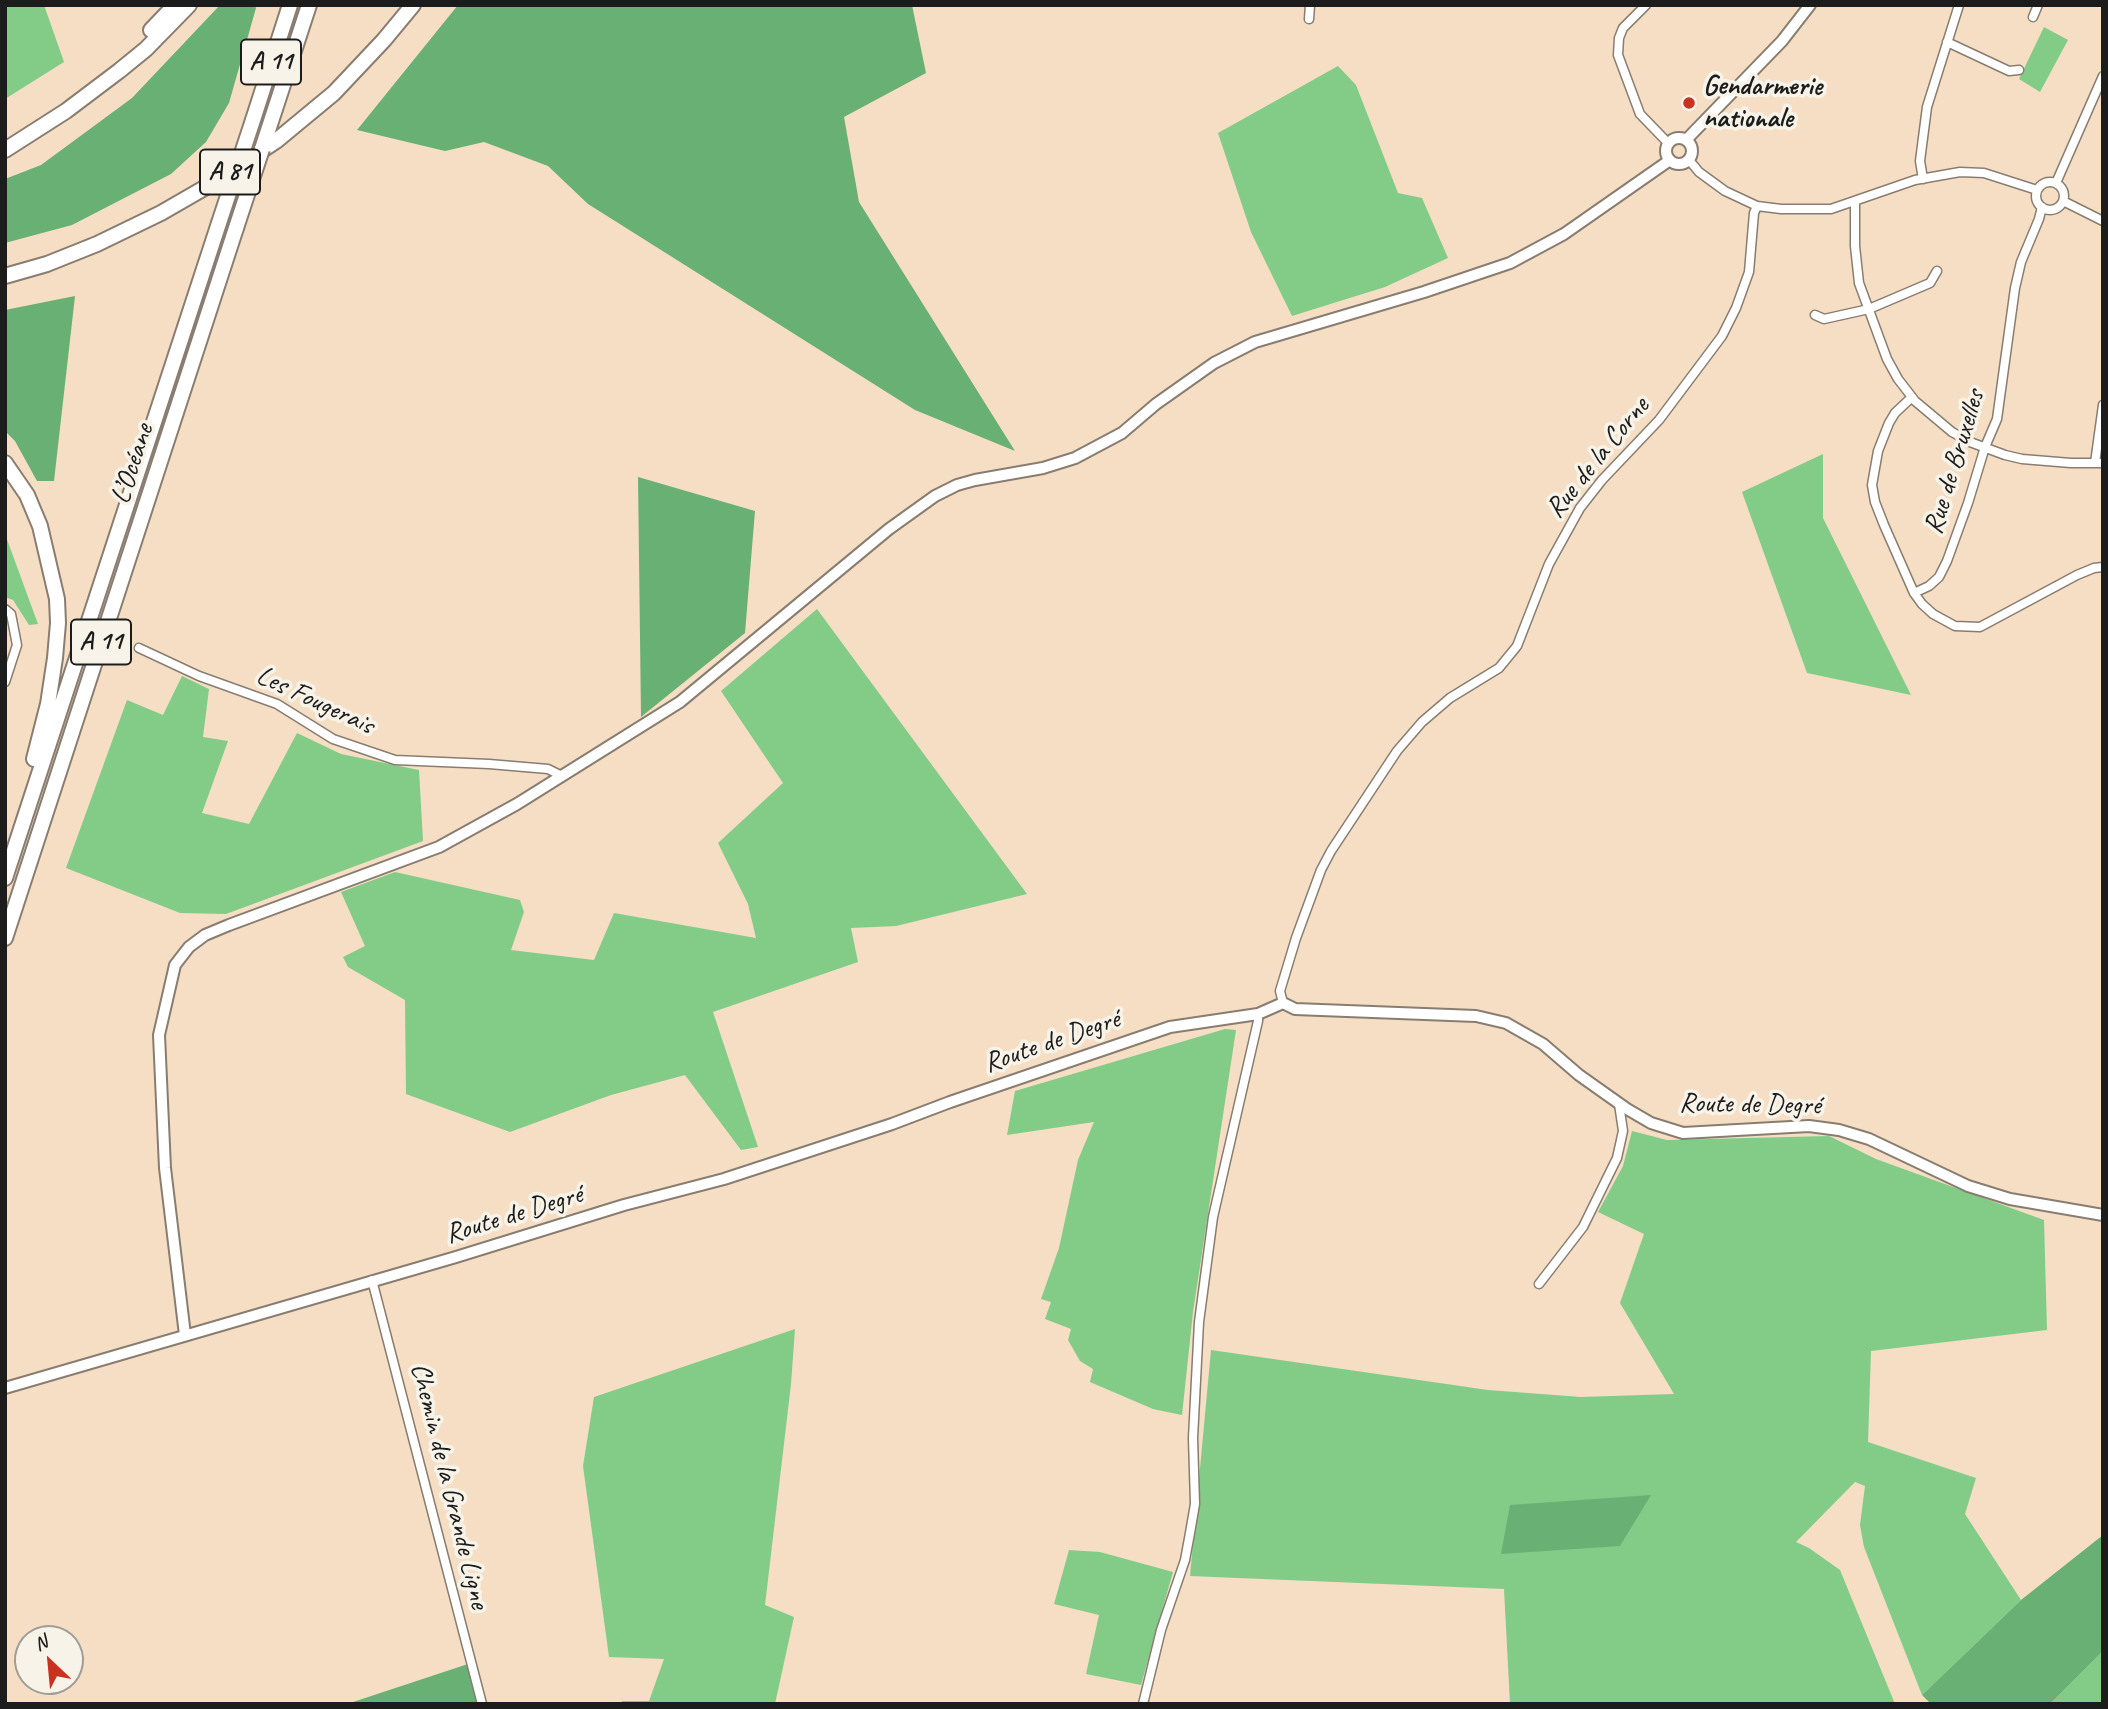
<!DOCTYPE html>
<meta charset="utf-8">
<style>
body{margin:0}
#map{position:relative;width:2108px;height:1709px;overflow:hidden;background:#f5dec4;font-family:Caveat,sans-serif}
canvas{display:block}
.frame{position:absolute;inset:0;border:7px solid #1c1c1c;pointer-events:none}
.north{position:absolute;left:14px;top:1625px;width:70px;height:70px;box-sizing:border-box;background:#f7f3e8;border:2px solid #9f9d96;border-radius:50%;rotate:334deg;font-size:19px;font-weight:700;line-height:28px;text-align:center;color:#1c1c1c}
.north::after{content:'';display:block;margin:auto;width:24px;height:32px;background:#c8321e;clip-path:polygon(50% 0,100% 100%,50% 72%,0 100%)}
</style>
<div id="map">
<canvas width="2108" height="1709"></canvas>
<div class="frame"></div>
<div class="north">N</div>
</div>
<script>
const context = document.querySelector('canvas').getContext('2d');
context.lineJoin = 'round';
function fillPath(path, color) { context.fillStyle = color; context.fill(path, 'evenodd'); }
const shape = rows => new Path2D(rows.map(r => 'M' + r).join(''));
function strokePath(path, color, width, dash) { context.strokeStyle = color; context.lineWidth = width; context.lineCap = dash ? 'butt' : 'round'; context.setLineDash(dash || []); context.stroke(path); }
function drawText(font, color, halo, rows, align = 'center') {
  context.font = font + ' Caveat,sans-serif'; context.lineWidth = 7; context.setLineDash([]); context.textBaseline = 'middle'; context.strokeStyle = halo; context.fillStyle = color; for (const [text, x, y, turn = 0] of rows) {
    context.save(); context.translate(x, y); context.rotate((+turn || 0) * Math.PI / 180); context.textAlign = isNaN(turn) ? turn : align; if (halo) context.strokeText(text, 0, 0); context.fillText(text, 0, 0); context.restore();
  }
}
fillPath(shape([
 [5,5,44,5,64,62,5,99],
 [2044,27,2068,40,2040,92,2019,79],
 [1338,66,1356,85,1398,193,1422,198,1448,258,1385,287,1292,316,1251,232,1218,133],
 [1823,454,1823,518,1911,695,1807,673,1742,492],
 [5,534,38,624,29,625,13,600,5,597],
 [817,609,1027,894,896,926,851,928,858,962,713,1012,758,1147,741,1150,685,1075,611,1095,510,1132,406,1094,405,1000,348,967,343,957,365,946,341,892,395,872,520,900,524,912,511,950,594,960,614,913,756,938,748,904,718,843,783,783,721,691],
 [182,676,209,689,203,737,228,741,202,813,249,824,297,733,341,754,419,770,423,841,226,914,180,913,66,868,127,700,163,715],
 [1225,1029,1236,1030,1193,1312,1182,1415,1153,1409,1090,1382,1093,1369,1080,1361,1068,1340,1071,1329,1045,1319,1051,1302,1041,1299,1059,1248,1078,1160,1094,1122,1007,1135,1015,1091],
 [1632,1131,1667,1140,1829,1136,1876,1159,2044,1220,2047,1330,1871,1351,1868,1442,1976,1478,1965,1514,2021,1600,1922,1695,1864,1547,1860,1525,1865,1486,1855,1482,1796,1542,1809,1548,1840,1570,1895,1704,1510,1704,1504,1589,1190,1576,1211,1350,1488,1390,1581,1397,1674,1394,1620,1303,1644,1234,1598,1212,1623,1166],
 [795,1329,791,1384,765,1605,794,1617,775,1704,621,1704,622,1701,649,1701,664,1659,609,1657,583,1466,594,1397],
 [1069,1550,1100,1552,1173,1572,1141,1685,1086,1674,1099,1615,1054,1604],
 [2103,1651,2103,1704,2050,1704]
]), '#82cc88');
fillPath(shape([
 [220,5,255,5,256,8,229,103,206,142,171,174,72,225,5,243,5,179,41,165,132,98],
 [458,5,912,5,926,73,844,117,859,202,1015,451,915,410,588,204,548,166,484,142,445,151,357,130],
 [75,296,54,481,37,481,15,441,5,431,5,310],
 [638,477,755,511,745,633,641,717],
 [1651,1495,1620,1546,1501,1554,1510,1505],
 [2103,1535,2103,1651,2050,1704,1931,1704,1922,1695,2021,1600],
 [471,1663,480,1704,347,1704]
]), '#69b074');
const street = shape([
 [1646,5,1623,28,1619,38,1618,55,1640,114,1669,144],
 [2033,17,2038,5],
 [1309,19,1310,5],
 [1947,42,2009,71,2019,70],
 [1689,160,1699,172,1725,191,1757,206,1781,209,1831,209,1915,180,1960,172,1984,173,2037,190],
 [1923,179,1920,161,1927,107,1959,5],
 '2036 196a14 14 0 1 1 28 0a14 14 0 1 1-28 0Z',
 [2056,183,2103,76],
 [2063,201,2103,221],
 [1855,202,1855,246,1859,283,1887,359,1898,379,1915,401,1952,432,1970,442,2005,455,2022,459,2071,463,2103,463],
 [1815,315,1824,319,1869,309,1930,283,1937,271],
 [1912,397,1895,413,1889,423,1878,451,1872,485,1875,502,1884,525,1914,593,1922,604,1933,614,1955,626,1980,627,2077,575,2094,568,2103,567],
 [2095,463,2103,405],
 [1914,593,1929,586,1939,577,1947,561,1968,503,1985,447,1997,419,2015,288,2021,262,2039,219,2042,207],
 [5,609,11,614,17,645,5,682],
 [139,648,199,676,277,704,333,739,395,760,489,764,548,769,562,776],
 [1283,1003,1280,991,1296,938,1321,870,1331,851,1397,751,1422,722,1450,698,1499,668,1517,646,1549,564,1580,508,1602,480,1659,420,1722,336,1736,308,1749,272,1754,213,1757,206],
 [372,1280,482,1704],
 [1539,1284,1583,1227,1617,1158,1623,1131,1619,1104],
 [1143,1704,1161,1630,1185,1560,1190,1533,1195,1504,1193,1438,1199,1322,1213,1217,1258,1021,1258,1014]
]);
const secondary = shape([
 '1666 151a13 13 0 1 1 26 0a13 13 0 1 1-26 0Z',
 [1686,140,1782,41,1810,5],
 [185,1335,165,1168,159,1035,175,965,189,947,205,935,229,925,439,847,517,804,680,702,889,529,935,496,957,485,975,480,1043,468,1075,458,1122,433,1156,404,1214,363,1255,342,1424,292,1510,263,1564,234,1670,160],
 [5,1388,456,1257,624,1205,724,1179,892,1124,950,1102,1170,1027,1258,1014,1283,1003,1295,1009,1476,1016,1506,1023,1543,1044,1579,1075,1627,1109,1651,1123,1683,1133,1809,1126,1839,1130,1869,1139,1968,1186,2010,1199,2103,1215]
]);
const highway = shape([
 [151,30,175,5],
 [253,120,290,5],
 [262,149,309,5],
 [5,150,66,111,119,71,146,49,189,5],
 [5,276,47,264,97,244,161,213,213,183,276,141,334,93,384,40,413,5],
 [5,463,27,495,40,526,57,599,58,623,55,658,48,704,34,759],
 [5,878,219,223],
 [5,938,236,228]
]);
strokePath(street, '#887d70', 11);
strokePath(secondary, '#887d70', 14);
strokePath(highway, '#887d70', 18);
strokePath(street, '#fff', 8);
strokePath(secondary, '#fff', 10);
strokePath(highway, '#fff', 14);
const highwayBridge = shape([
 [219,223,253,120],
 [236,228,262,149]
]);
strokePath(highwayBridge, '#887d70', 18, []);
strokePath(highwayBridge, '#fff', 14);
for (const [x, y, r, color] of [
 [1689,103,7,"#c8321e"]
]) { const dot = new Path2D(); dot.arc(x, y, r, 0, 2 * Math.PI); context.fillStyle = color; context.fill(dot); strokePath(dot, '#f7f3e8', 2.5); }
for (const [x, y, w] of [
 [271,62,60],
 [230,172,60],
 [101,642,60]
]) { const box = new Path2D(); box.roundRect(x - w / 2, y - 22.5, w, 45, 5); context.fillStyle = '#f7f3e8'; context.fill(box); strokePath(box, '#1c1c1c', 2); }
drawText('bold 26px', '#1c1c1c', null, [
 ["A 11",271,62],
 ["A 81",230,172],
 ["A 11",101,642]
]);
drawText('bold 28px', '#1c1c1c', '#f7f3e8', [
 ["Gendarmerie",1703,87],
 ["nationale",1703,119]
], 'left');
drawText('28px', '#1c1c1c', '#f7f3e8', [
 ["Rue de la Corne",1598,458,-51],
 ["Rue de Bruxelles",1955,462,-73],
 ["L’Océane",133,464,-72],
 ["Les Fougerais",315,701,25],
 ["Route de Degré",1052,1042,-19],
 ["Route de Degré",1750,1105,1],
 ["Route de Degré",514,1215,-17],
 ["Chemin de la Grande Ligne",449,1486,76]
]);
</script>
